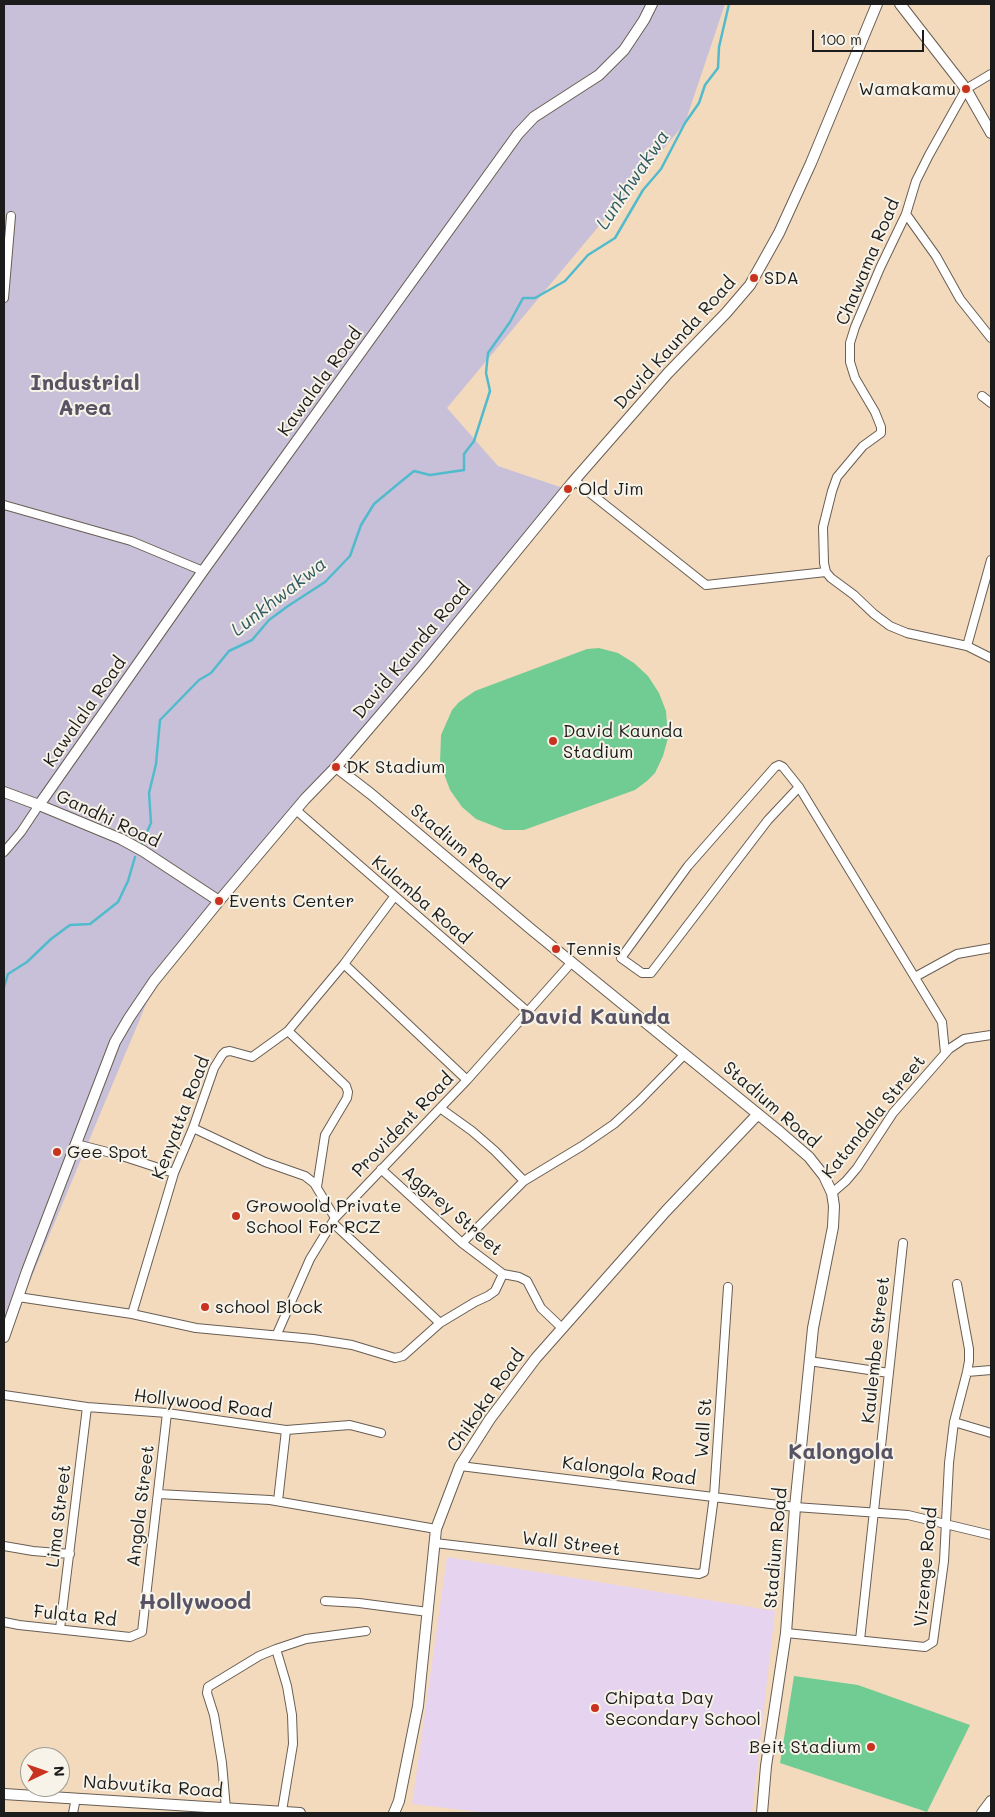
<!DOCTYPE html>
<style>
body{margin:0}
#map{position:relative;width:995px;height:1817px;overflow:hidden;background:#f4dabc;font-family:Mali,sans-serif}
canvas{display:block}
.frame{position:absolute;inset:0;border:5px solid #1c1c1c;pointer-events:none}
.north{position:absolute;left:20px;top:1747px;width:50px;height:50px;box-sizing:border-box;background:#f7f3e8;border:1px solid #9f9d96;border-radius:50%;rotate:87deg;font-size:14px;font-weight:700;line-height:20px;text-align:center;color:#1c1c1c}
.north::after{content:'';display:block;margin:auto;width:18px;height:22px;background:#c8321e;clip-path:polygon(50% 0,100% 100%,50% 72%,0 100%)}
.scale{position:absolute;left:812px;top:30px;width:112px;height:22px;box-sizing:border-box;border:2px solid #1c1c1c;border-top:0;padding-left:6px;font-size:15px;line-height:18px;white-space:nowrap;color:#1c1c1c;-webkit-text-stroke:4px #f7f3e8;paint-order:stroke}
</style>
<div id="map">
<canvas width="995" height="1817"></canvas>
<div class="frame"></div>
<div class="north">N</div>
<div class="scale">100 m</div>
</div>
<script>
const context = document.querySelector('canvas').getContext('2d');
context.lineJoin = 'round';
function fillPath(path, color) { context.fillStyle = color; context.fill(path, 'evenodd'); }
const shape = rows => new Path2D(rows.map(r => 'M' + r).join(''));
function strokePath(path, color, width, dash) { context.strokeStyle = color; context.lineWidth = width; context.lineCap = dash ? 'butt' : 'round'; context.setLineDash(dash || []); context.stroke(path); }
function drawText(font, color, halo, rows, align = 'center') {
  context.font = font + ' Mali,sans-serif'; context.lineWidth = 4; context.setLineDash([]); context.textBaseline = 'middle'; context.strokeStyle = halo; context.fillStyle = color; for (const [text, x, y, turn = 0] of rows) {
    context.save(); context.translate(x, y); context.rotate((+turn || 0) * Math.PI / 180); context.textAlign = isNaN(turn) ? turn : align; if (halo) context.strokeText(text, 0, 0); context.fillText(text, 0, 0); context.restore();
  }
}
fillPath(shape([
 [447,1557,775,1611,752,1813,488,1813,412,1804]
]), '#e6d3f0');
fillPath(shape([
 [4,4,725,4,685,123,447,408,498,466,563,488,155,983,4,1343]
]), '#c8c0d8');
fillPath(shape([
 [599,648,618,653,634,663,648,676,659,693,666,711,668,738,663,756,655,773,647,781,635,790,524,830,504,830,476,819,462,807,450,790,440,763,441,735,452,710,459,702,475,691,587,649],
 [794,1676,858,1685,970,1725,927,1812,780,1763]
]), '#71cc93');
strokePath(shape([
 [142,843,151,823,149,793,156,764,160,720,199,680,211,673,229,651,252,640,269,620,288,606,325,582,350,556,361,525,374,504,398,484,414,471,430,475,464,470,464,454,474,441,490,391,486,373,488,353,510,322,523,298,535,298,565,281,588,255,615,238,643,190,661,169,685,123,699,103,705,85,718,68,719,47,729,4],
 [4,987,8,974,27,962,51,939,70,925,90,924,118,902,128,881,135,857]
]), '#51bbcd', 2.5);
const minor = shape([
 [991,74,966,89,929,155,916,181,906,214,880,268,855,327,850,343,850,362,855,378,875,412,881,427,881,433,863,446,837,477,832,491,823,527,824,563,826,572,831,578,854,595,874,614,890,626,907,633,967,646,991,658],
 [906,214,936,256,960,299,991,338],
 [4,298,11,216],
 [982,396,991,403],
 [575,481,706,585,826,572],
 [4,505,131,541,203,571],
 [967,646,991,560],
 [799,787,768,820,651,973,642,973,621,958,688,866,775,767,779,765,783,767,799,787,942,1022,945,1053],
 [296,810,528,1012],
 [4,852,21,832,39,805],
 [344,964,467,1080],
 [915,977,957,954,991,948],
 [288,1031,346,1086,348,1092,347,1098,325,1135,317,1187],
 [440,1108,472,1131,495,1151,524,1181],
 [193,1128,265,1162,305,1176,314,1183,335,1218],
 [76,1144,119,1155,174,1173],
 [381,1169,462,1243,503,1274,519,1277,527,1281,541,1308,562,1328],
 [832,1193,846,1181,857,1168,893,1113,949,1049,964,1039,991,1035],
 [333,1223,440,1323],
 [462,1243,524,1181,582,1146,614,1124,639,1101,685,1054],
 [18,1297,132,1314,196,1328,313,1339,352,1345,395,1358,403,1356,440,1323,475,1302,488,1296,495,1291,503,1274],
 [132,1314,174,1173,193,1128,214,1068,222,1055,225,1052,230,1051,252,1057,288,1031,344,964,394,897],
 [277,1334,310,1259,335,1218,467,1080,572,962],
 [809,1361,889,1373],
 [967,1372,991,1370],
 [4,1395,87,1407,167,1413,286,1430,350,1425,381,1433],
 [954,1422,991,1433],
 [460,1466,795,1507,908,1515,991,1535],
 [158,1494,270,1500,436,1529],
 [278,1501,286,1430],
 [435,1543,699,1574,704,1572,714,1496,728,1287],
 [4,1546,33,1551,70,1554],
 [325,1601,359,1603,428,1612],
 [4,1622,19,1625,130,1637,142,1632,167,1413],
 [60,1629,87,1407],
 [786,1633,925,1647,933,1642,944,1561,949,1463,954,1422,967,1372,969,1361,969,1349,957,1284],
 [860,1640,903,1243],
 [276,1649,287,1686,292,1715,293,1744,282,1811],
 [226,1809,222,1763,214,1715,207,1693,208,1687,259,1656,276,1649,306,1639,366,1631],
 [73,1813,76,1798]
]);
const tertiary = shape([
 [900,4,966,89,991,133],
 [336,767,371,794,532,930,780,1132,809,1157,824,1176,832,1193,834,1206,833,1227,813,1328,795,1507,786,1633,766,1766,762,1813],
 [4,792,39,805,121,839,143,851,219,901],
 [39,805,203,571,518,134,534,117,599,75,624,50,644,20,652,4],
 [4,1337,27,1271,115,1042,129,1018,154,981,219,901,305,799,336,767,424,664,572,483,668,373,726,313,750,285,779,233,811,163,877,4],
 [4,1794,300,1813],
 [394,1813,399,1801,418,1706,436,1529,460,1466,490,1419,536,1358,666,1211,758,1114],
 [982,1813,991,1801]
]);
strokePath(minor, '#685e54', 10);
strokePath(tertiary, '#685e54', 12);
strokePath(minor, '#fff', 8);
strokePath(tertiary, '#fff', 10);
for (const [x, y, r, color] of [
 [966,89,5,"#c8321e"],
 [754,278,5,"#c8321e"],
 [568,489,5,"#c8321e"],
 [553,741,5,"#c8321e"],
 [336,767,5,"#c8321e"],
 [219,901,5,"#c8321e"],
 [556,949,5,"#c8321e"],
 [57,1152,5,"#c8321e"],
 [236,1216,5,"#c8321e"],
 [205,1307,5,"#c8321e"],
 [595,1708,5,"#c8321e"],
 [871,1747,5,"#c8321e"]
]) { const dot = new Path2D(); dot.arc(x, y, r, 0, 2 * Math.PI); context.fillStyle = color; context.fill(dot); strokePath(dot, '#f7f3e8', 2); }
drawText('18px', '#1c1c1c', '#f7f3e8', [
 ["Wamakamu",956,89,"right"],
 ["SDA",764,278],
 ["Old Jim",578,489],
 ["David Kaunda",563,731],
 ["Stadium",563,752],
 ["DK Stadium",346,767],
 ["Events Center",229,901],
 ["Tennis",566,949],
 ["Gee Spot",67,1152],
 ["Growoold Private",246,1206],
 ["School For RCZ",246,1227],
 ["school Block",215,1307],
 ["Chipata Day",605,1698],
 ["Secondary School",605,1719],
 ["Beit Stadium",861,1747,"right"]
], 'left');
drawText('18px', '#1c1c1c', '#f7f3e8', [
 ["Chawama Road",868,262,-67],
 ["David Kaunda Road",675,343,-48],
 ["Kawalala Road",320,382,-54],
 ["David Kaunda Road",412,651,-50],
 ["Kawalala Road",85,712,-55],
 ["Gandhi Road",108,819,25],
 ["Stadium Road",459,847,40],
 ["Kulamba Road",421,900,41],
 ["Stadium Road",771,1105,41],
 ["Katandala Street",874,1117,-51],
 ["Kenyatta Road",181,1118,-69],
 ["Provident Road",403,1125,-46],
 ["Aggrey Street",452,1211,41],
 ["Kaulembe Street",876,1350,-84],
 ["Chikoka Road",486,1401,-55],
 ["Hollywood Road",203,1404,7],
 ["Wall St",704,1428,-86],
 ["Kalongola Road",629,1471,7],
 ["Angola Street",141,1506,-83],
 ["Lima Street",59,1516,-83],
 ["Wall Street",571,1544,7],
 ["Stadium Road",776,1548,-85],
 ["Vizenge Road",926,1567,-85],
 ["Fulata Rd",75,1616,6],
 ["Nabvutika Road",153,1787,4]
]);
drawText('italic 19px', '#315c63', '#f7f3e8', [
 ["Lunkhwakwa",633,180,-56],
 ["Lunkhwakwa",279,597,-38]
]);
drawText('bold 22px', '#585364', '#f7f3e8', [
 ["Industrial",85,383],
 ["Area",85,408],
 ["David Kaunda",595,1017],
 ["Kalongola",841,1452],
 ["Hollywood",195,1602]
]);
</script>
